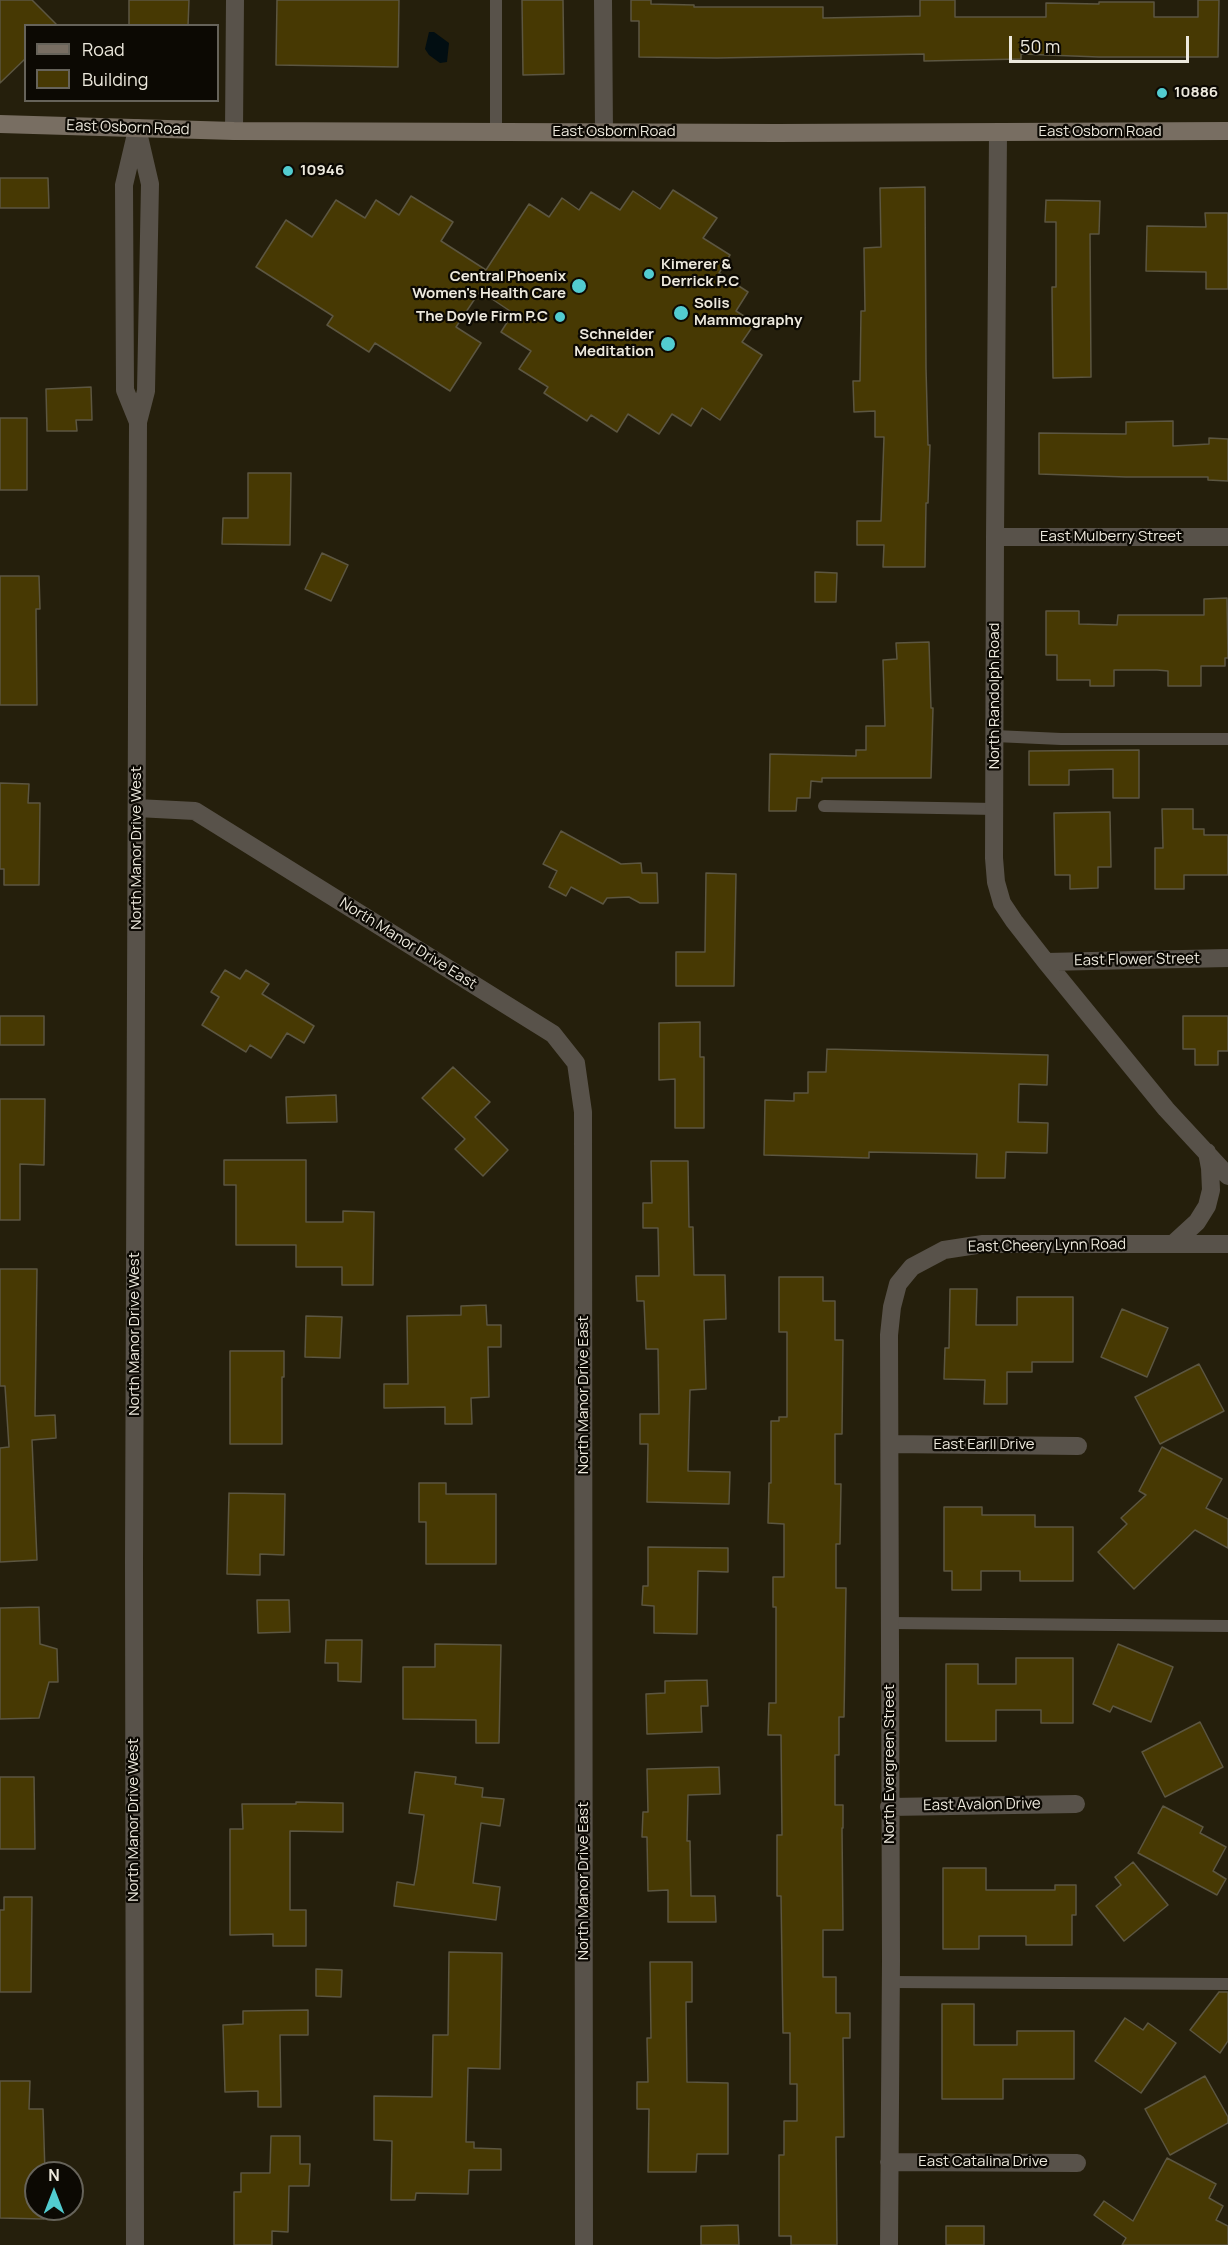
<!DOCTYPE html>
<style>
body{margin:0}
#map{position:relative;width:1228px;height:2245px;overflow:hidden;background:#251f0c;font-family:Manrope,sans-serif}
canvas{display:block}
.legend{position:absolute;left:24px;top:24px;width:195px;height:78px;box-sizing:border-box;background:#0c0903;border:2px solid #66635a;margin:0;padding:8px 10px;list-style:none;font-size:18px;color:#ede9dd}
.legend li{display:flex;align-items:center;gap:12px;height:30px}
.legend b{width:30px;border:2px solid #66635a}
.north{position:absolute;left:24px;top:2161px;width:60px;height:60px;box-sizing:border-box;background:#0c0903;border:2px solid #66635a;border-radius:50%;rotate:0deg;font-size:16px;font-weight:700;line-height:24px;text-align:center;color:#ede9dd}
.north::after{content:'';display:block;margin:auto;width:21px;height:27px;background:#52ccd0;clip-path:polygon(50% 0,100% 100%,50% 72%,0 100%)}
.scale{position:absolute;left:1009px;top:36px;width:180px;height:27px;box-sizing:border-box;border:3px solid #ede9dd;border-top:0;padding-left:8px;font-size:18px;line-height:21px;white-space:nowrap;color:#ede9dd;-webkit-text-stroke:4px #0c0903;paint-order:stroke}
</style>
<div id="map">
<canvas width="1228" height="2245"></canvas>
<ul class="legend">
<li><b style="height:8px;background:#786e62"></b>Road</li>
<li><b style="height:16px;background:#473903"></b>Building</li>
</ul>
<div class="north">N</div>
<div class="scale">50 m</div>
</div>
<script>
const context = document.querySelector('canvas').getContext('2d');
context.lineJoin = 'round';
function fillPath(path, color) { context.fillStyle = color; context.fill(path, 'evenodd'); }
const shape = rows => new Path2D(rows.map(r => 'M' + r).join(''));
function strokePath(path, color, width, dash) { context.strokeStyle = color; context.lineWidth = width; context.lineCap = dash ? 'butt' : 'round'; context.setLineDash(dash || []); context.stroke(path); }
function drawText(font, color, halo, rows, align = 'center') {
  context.font = font + ' Manrope,sans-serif'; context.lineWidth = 4.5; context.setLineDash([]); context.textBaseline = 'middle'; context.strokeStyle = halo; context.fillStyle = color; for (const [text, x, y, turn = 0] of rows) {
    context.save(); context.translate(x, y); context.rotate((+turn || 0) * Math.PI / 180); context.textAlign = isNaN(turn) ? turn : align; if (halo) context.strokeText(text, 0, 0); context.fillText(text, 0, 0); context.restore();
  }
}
fillPath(shape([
 [429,32,434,32,449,43,447,62,440,63,429,55,425,49]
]), '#020e12');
const building = shape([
 [0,0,32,0,58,26,26,26,26,58,0,83,0,0],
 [129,0,189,0,188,26,129,26,129,0],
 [277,0,399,0,398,67,276,65,277,0],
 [522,0,563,0,564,74,523,75,522,0],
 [631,0,651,0,651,4,694,5,694,7,823,7,823,18,920,16,920,0,955,0,955,17,1046,17,1046,3,1099,4,1099,2,1154,2,1154,17,1198,17,1198,0,1219,0,1218,57,1099,57,1021,54,1021,59,924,61,924,54,717,58,639,57,639,21,631,21,631,0],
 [0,178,48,178,49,208,0,208,0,178],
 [925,187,926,368,928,445,930,445,928,503,926,503,925,567,883,567,884,545,857,545,857,521,881,521,884,437,875,437,875,411,854,412,853,381,860,381,861,311,865,311,864,248,881,247,880,188,925,187],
 [673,190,717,218,703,238,730,255,719,273,748,292,736,311,755,323,742,342,762,355,720,420,702,408,691,426,672,414,659,434,628,414,617,432,591,415,587,421,544,393,548,387,519,369,531,351,501,332,513,313,480,291,456,327,481,343,450,391,375,343,369,352,327,325,333,316,256,267,286,220,312,237,336,200,365,218,376,200,399,215,411,196,453,222,441,241,486,270,529,204,549,217,562,198,579,210,591,192,620,210,633,191,660,209,673,190],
 [1046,200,1100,201,1099,234,1090,234,1091,377,1053,378,1052,287,1056,287,1056,222,1045,222,1046,200],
 [1205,213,1228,213,1228,289,1206,289,1206,272,1146,271,1147,226,1206,227,1205,213],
 [91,387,92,420,76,420,77,431,47,431,46,389,91,387],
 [0,418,27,418,27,490,0,490,0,418],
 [1173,421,1173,446,1209,444,1209,438,1228,439,1228,481,1208,480,1208,477,1126,477,1039,474,1039,433,1126,434,1126,422,1173,421],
 [248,473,291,473,290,545,222,544,223,518,248,518,248,473],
 [322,553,348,565,331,601,305,589,322,553],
 [815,572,837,573,836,602,815,602,815,572],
 [0,576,39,576,40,609,36,609,37,705,0,705,0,576],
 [1227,598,1228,658,1225,658,1225,666,1201,666,1201,686,1168,686,1168,671,1157,670,1114,670,1114,686,1090,686,1090,680,1057,680,1057,655,1046,655,1046,611,1079,611,1079,624,1117,625,1118,615,1204,615,1204,599,1227,598],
 [929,642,931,708,933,708,931,778,822,778,822,782,811,781,810,798,797,798,796,811,769,811,770,754,856,756,856,750,866,750,866,726,885,726,883,660,897,659,896,643,929,642],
 [1139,750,1139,798,1113,798,1113,769,1069,770,1069,785,1029,785,1029,751,1139,750],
 [0,783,29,784,28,803,40,803,39,885,4,885,4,869,0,869,0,783],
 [1162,809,1193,809,1193,829,1204,829,1204,835,1228,835,1228,875,1184,875,1184,889,1155,889,1155,848,1163,848,1162,809],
 [1110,812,1111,867,1098,867,1098,888,1070,889,1070,875,1055,875,1054,813,1110,812],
 [561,831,621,864,641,863,642,873,657,873,658,903,640,903,629,897,607,898,603,904,571,887,566,896,549,887,557,871,543,864,561,831],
 [706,873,736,874,734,986,676,986,676,952,705,952,706,873],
 [225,970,240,979,246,970,269,984,262,994,314,1026,304,1043,287,1033,271,1058,250,1045,246,1052,202,1025,219,997,211,992,225,970],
 [0,1016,44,1016,44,1045,0,1045,0,1016],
 [1183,1016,1228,1016,1228,1051,1218,1051,1218,1065,1195,1065,1195,1049,1183,1049,1183,1016],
 [700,1022,700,1057,704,1057,704,1128,675,1128,675,1079,659,1080,659,1023,700,1022],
 [827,1049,1048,1055,1047,1085,1019,1084,1018,1122,1048,1123,1047,1153,1006,1152,1005,1178,976,1178,977,1154,869,1152,869,1158,764,1155,765,1100,794,1101,794,1093,808,1093,808,1072,826,1072,827,1049],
 [453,1067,490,1102,475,1117,508,1150,483,1176,455,1149,465,1139,422,1098,453,1067],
 [336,1095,337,1122,287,1123,286,1097,336,1095],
 [0,1099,45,1099,44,1165,20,1164,20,1220,0,1220,0,1099],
 [224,1160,306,1160,306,1222,343,1222,343,1211,374,1212,373,1285,342,1285,342,1267,296,1267,296,1245,236,1245,236,1185,224,1185,224,1160],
 [651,1161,688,1161,689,1227,693,1227,694,1275,725,1275,726,1319,704,1320,706,1389,690,1390,688,1471,730,1472,729,1504,647,1502,648,1444,640,1444,640,1414,659,1414,658,1349,646,1349,644,1301,637,1301,636,1276,659,1276,658,1228,643,1228,643,1203,652,1203,651,1161],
 [0,1269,37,1269,35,1416,55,1415,56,1438,32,1440,37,1560,0,1562,0,1448,9,1447,5,1386,0,1386,0,1269],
 [779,1277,823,1277,823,1301,835,1301,835,1340,843,1340,842,1434,835,1434,835,1484,841,1484,840,1544,836,1544,836,1588,846,1588,844,1717,839,1717,839,1755,835,1755,835,1805,843,1805,843,1828,842,1828,843,1930,823,1930,823,1977,836,1977,836,2013,850,2013,850,2038,843,2038,844,2137,836,2137,837,2245,791,2245,791,2236,779,2236,779,2155,784,2155,784,2121,797,2121,797,2084,790,2084,790,2033,783,2033,781,1896,777,1896,777,1835,782,1835,781,1735,768,1735,769,1703,776,1703,776,1607,773,1607,773,1577,784,1577,784,1524,768,1523,769,1483,771,1483,771,1421,779,1421,779,1417,787,1417,787,1332,779,1332,779,1277],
 [950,1289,977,1289,976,1325,1017,1325,1017,1297,1073,1297,1073,1362,1032,1362,1032,1372,1007,1372,1007,1404,984,1404,985,1380,944,1379,945,1348,949,1348,950,1289],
 [486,1305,487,1325,501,1325,501,1347,488,1347,489,1397,471,1398,472,1424,445,1424,445,1407,384,1408,384,1384,408,1384,407,1316,461,1315,461,1306,486,1305],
 [1122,1309,1168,1328,1147,1377,1101,1357,1122,1309],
 [306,1316,342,1317,340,1358,305,1357,306,1316],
 [230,1351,284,1351,284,1377,282,1377,282,1444,230,1444,230,1351],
 [1199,1364,1224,1411,1160,1444,1135,1397,1199,1364],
 [1162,1447,1222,1479,1206,1508,1228,1519,1228,1548,1195,1530,1134,1589,1098,1552,1127,1524,1121,1518,1146,1495,1139,1491,1162,1447],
 [419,1483,446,1483,446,1494,496,1494,496,1564,426,1564,426,1522,419,1522,419,1483],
 [229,1493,285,1494,284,1555,260,1554,260,1575,227,1574,229,1493],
 [944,1507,982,1507,982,1515,1035,1515,1035,1527,1073,1527,1073,1581,1020,1581,1020,1571,981,1571,981,1590,952,1590,952,1571,944,1571,944,1507],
 [648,1547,728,1548,728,1572,698,1571,697,1634,654,1633,654,1606,642,1605,643,1586,648,1586,648,1547],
 [257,1600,289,1600,290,1632,258,1633,257,1600],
 [39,1607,40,1644,57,1649,58,1682,49,1682,39,1718,0,1719,0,1608,39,1607],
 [326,1640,362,1640,361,1682,338,1681,338,1663,325,1663,326,1640],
 [435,1644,501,1645,499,1743,476,1743,476,1720,403,1719,403,1667,435,1667,435,1644],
 [1118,1644,1173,1667,1151,1722,1113,1706,1110,1712,1093,1704,1118,1644],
 [1016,1658,1073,1658,1073,1723,1041,1723,1041,1710,996,1710,996,1741,946,1741,946,1664,978,1664,978,1684,1016,1684,1016,1658],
 [707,1680,708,1706,701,1706,702,1732,647,1734,646,1694,665,1693,665,1681,707,1680],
 [1200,1722,1223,1767,1165,1797,1142,1752,1200,1722],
 [719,1767,720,1794,688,1795,687,1841,690,1841,691,1896,715,1896,716,1922,668,1922,668,1890,648,1891,647,1837,642,1837,643,1812,648,1812,647,1769,719,1767],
 [415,1772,456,1777,455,1784,483,1788,482,1797,504,1799,500,1826,481,1823,473,1883,500,1887,496,1920,394,1906,397,1882,414,1885,417,1868,424,1815,409,1813,415,1772],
 [0,1777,34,1777,35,1849,0,1849,0,1777],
 [296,1802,343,1803,343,1832,290,1831,290,1910,306,1910,306,1946,273,1946,273,1934,230,1935,230,1829,243,1829,242,1804,296,1804,296,1802],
 [1163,1806,1203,1827,1200,1833,1226,1847,1213,1871,1226,1879,1217,1895,1138,1853,1163,1806],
 [1133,1862,1168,1905,1124,1941,1096,1906,1121,1885,1115,1877,1133,1862],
 [943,1868,986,1868,986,1890,1055,1890,1055,1885,1076,1885,1076,1915,1072,1915,1072,1945,1026,1945,1026,1936,979,1936,979,1949,943,1949,943,1868],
 [4,1897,32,1897,31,1992,0,1992,0,1910,4,1910,4,1897],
 [449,1952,502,1953,500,2069,468,2068,466,2142,474,2142,474,2148,501,2149,501,2170,469,2170,468,2194,416,2193,415,2200,391,2200,392,2141,374,2140,374,2096,432,2097,433,2035,448,2035,449,1952],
 [650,1962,692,1962,692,2002,686,2002,687,2082,728,2083,728,2154,697,2154,696,2172,648,2172,649,2109,637,2109,637,2082,648,2082,647,2038,651,2038,650,1962],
 [316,1969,342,1970,341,1997,316,1996,316,1969],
 [1219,1992,1228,1992,1228,2041,1220,2053,1190,2030,1219,1992],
 [942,2004,974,2004,974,2045,1017,2045,1017,2031,1074,2031,1074,2079,1003,2079,1003,2099,942,2099,942,2004],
 [308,2010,308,2035,280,2035,281,2107,258,2107,258,2091,225,2092,223,2025,243,2024,243,2011,308,2010],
 [1125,2018,1143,2030,1148,2023,1176,2043,1141,2093,1095,2061,1125,2018],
 [1205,2076,1228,2117,1228,2123,1170,2155,1145,2109,1205,2076],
 [0,2081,30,2081,29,2109,43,2109,45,2173,36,2173,36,2209,44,2209,44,2219,0,2218,0,2081],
 [271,2136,300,2136,300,2164,310,2164,309,2186,289,2186,288,2232,272,2231,272,2245,234,2245,234,2192,241,2192,241,2173,270,2173,271,2136],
 [1167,2158,1216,2184,1209,2198,1223,2206,1216,2220,1228,2226,1228,2245,1122,2245,1126,2238,1094,2215,1104,2201,1133,2221,1167,2158],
 [738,2225,739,2245,701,2245,701,2226,738,2225],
 [946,2226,984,2226,984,2245,946,2245,946,2226]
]);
fillPath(building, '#473903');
strokePath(building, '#5c5641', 1.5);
strokePath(shape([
 [496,132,496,0],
 [995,736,1061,739,1228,739],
 [824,806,995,809],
 [889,1623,1228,1626],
 [891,1982,1228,1984]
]), '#58524a', 12);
strokePath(shape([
 [603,0,604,132],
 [234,131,235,0],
 [998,133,995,537,994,858,996,882,1002,903,1014,921,1046,962,1166,1109,1228,1176],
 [136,134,124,185,125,390,138,422],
 [995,537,1228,537],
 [137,808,195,811,553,1034,576,1063,583,1112,584,2245],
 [1046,962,1228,958],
 [1173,1244,1197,1222,1207,1206,1211,1190,1210,1168,1207,1152],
 [890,1444,1078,1446],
 [889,1807,1076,1804],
 [889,2162,1077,2163],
 [135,2245,134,1561,138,422,146,391,150,184,137,128],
 [889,2245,891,1960,889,1335,892,1307,898,1284,912,1267,944,1250,983,1244,1228,1244]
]), '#58524a', 18);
strokePath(shape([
 [0,124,234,131,777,133,1228,131]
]), '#786e62', 18);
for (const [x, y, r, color] of [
 [1162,93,6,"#52ccd0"],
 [288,171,6,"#52ccd0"],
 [649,274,6,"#52ccd0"],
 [579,286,8,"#52ccd0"],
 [681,313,8,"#52ccd0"],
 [560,317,6,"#52ccd0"],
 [668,344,8,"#52ccd0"]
]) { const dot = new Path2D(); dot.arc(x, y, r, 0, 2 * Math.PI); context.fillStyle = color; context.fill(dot); strokePath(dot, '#0c0903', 2); }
drawText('bold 15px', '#ede9dd', '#0c0903', [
 ["10886",1174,93],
 ["10946",300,171],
 ["Kimerer &",661,265],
 ["Derrick P.C",661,282],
 ["Central Phoenix",566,277,"right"],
 ["Women's Health Care",566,294,"right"],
 ["Solis",694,304],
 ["Mammography",694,321],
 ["The Doyle Firm P.C",548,317,"right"],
 ["Schneider",654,335,"right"],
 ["Meditation",654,352,"right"]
], 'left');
drawText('15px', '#ede9dd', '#0c0903', [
 ["East Osborn Road",128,128,2],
 ["East Osborn Road",614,132],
 ["East Osborn Road",1100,132],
 ["East Mulberry Street",1111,537],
 ["North Randolph Road",995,696,-90],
 ["North Manor Drive West",137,848,-90],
 ["North Manor Drive East",408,944,32],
 ["East Flower Street",1137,960,-1],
 ["East Cheery Lynn Road",1047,1246,-1],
 ["North Manor Drive West",135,1334,-90],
 ["North Manor Drive East",584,1395,-90],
 ["East Earll Drive",984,1445],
 ["North Evergreen Street",890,1764,-90],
 ["East Avalon Drive",982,1805,-1],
 ["North Manor Drive West",134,1820,-90],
 ["North Manor Drive East",584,1881,-90],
 ["East Catalina Drive",983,2162]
]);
</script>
